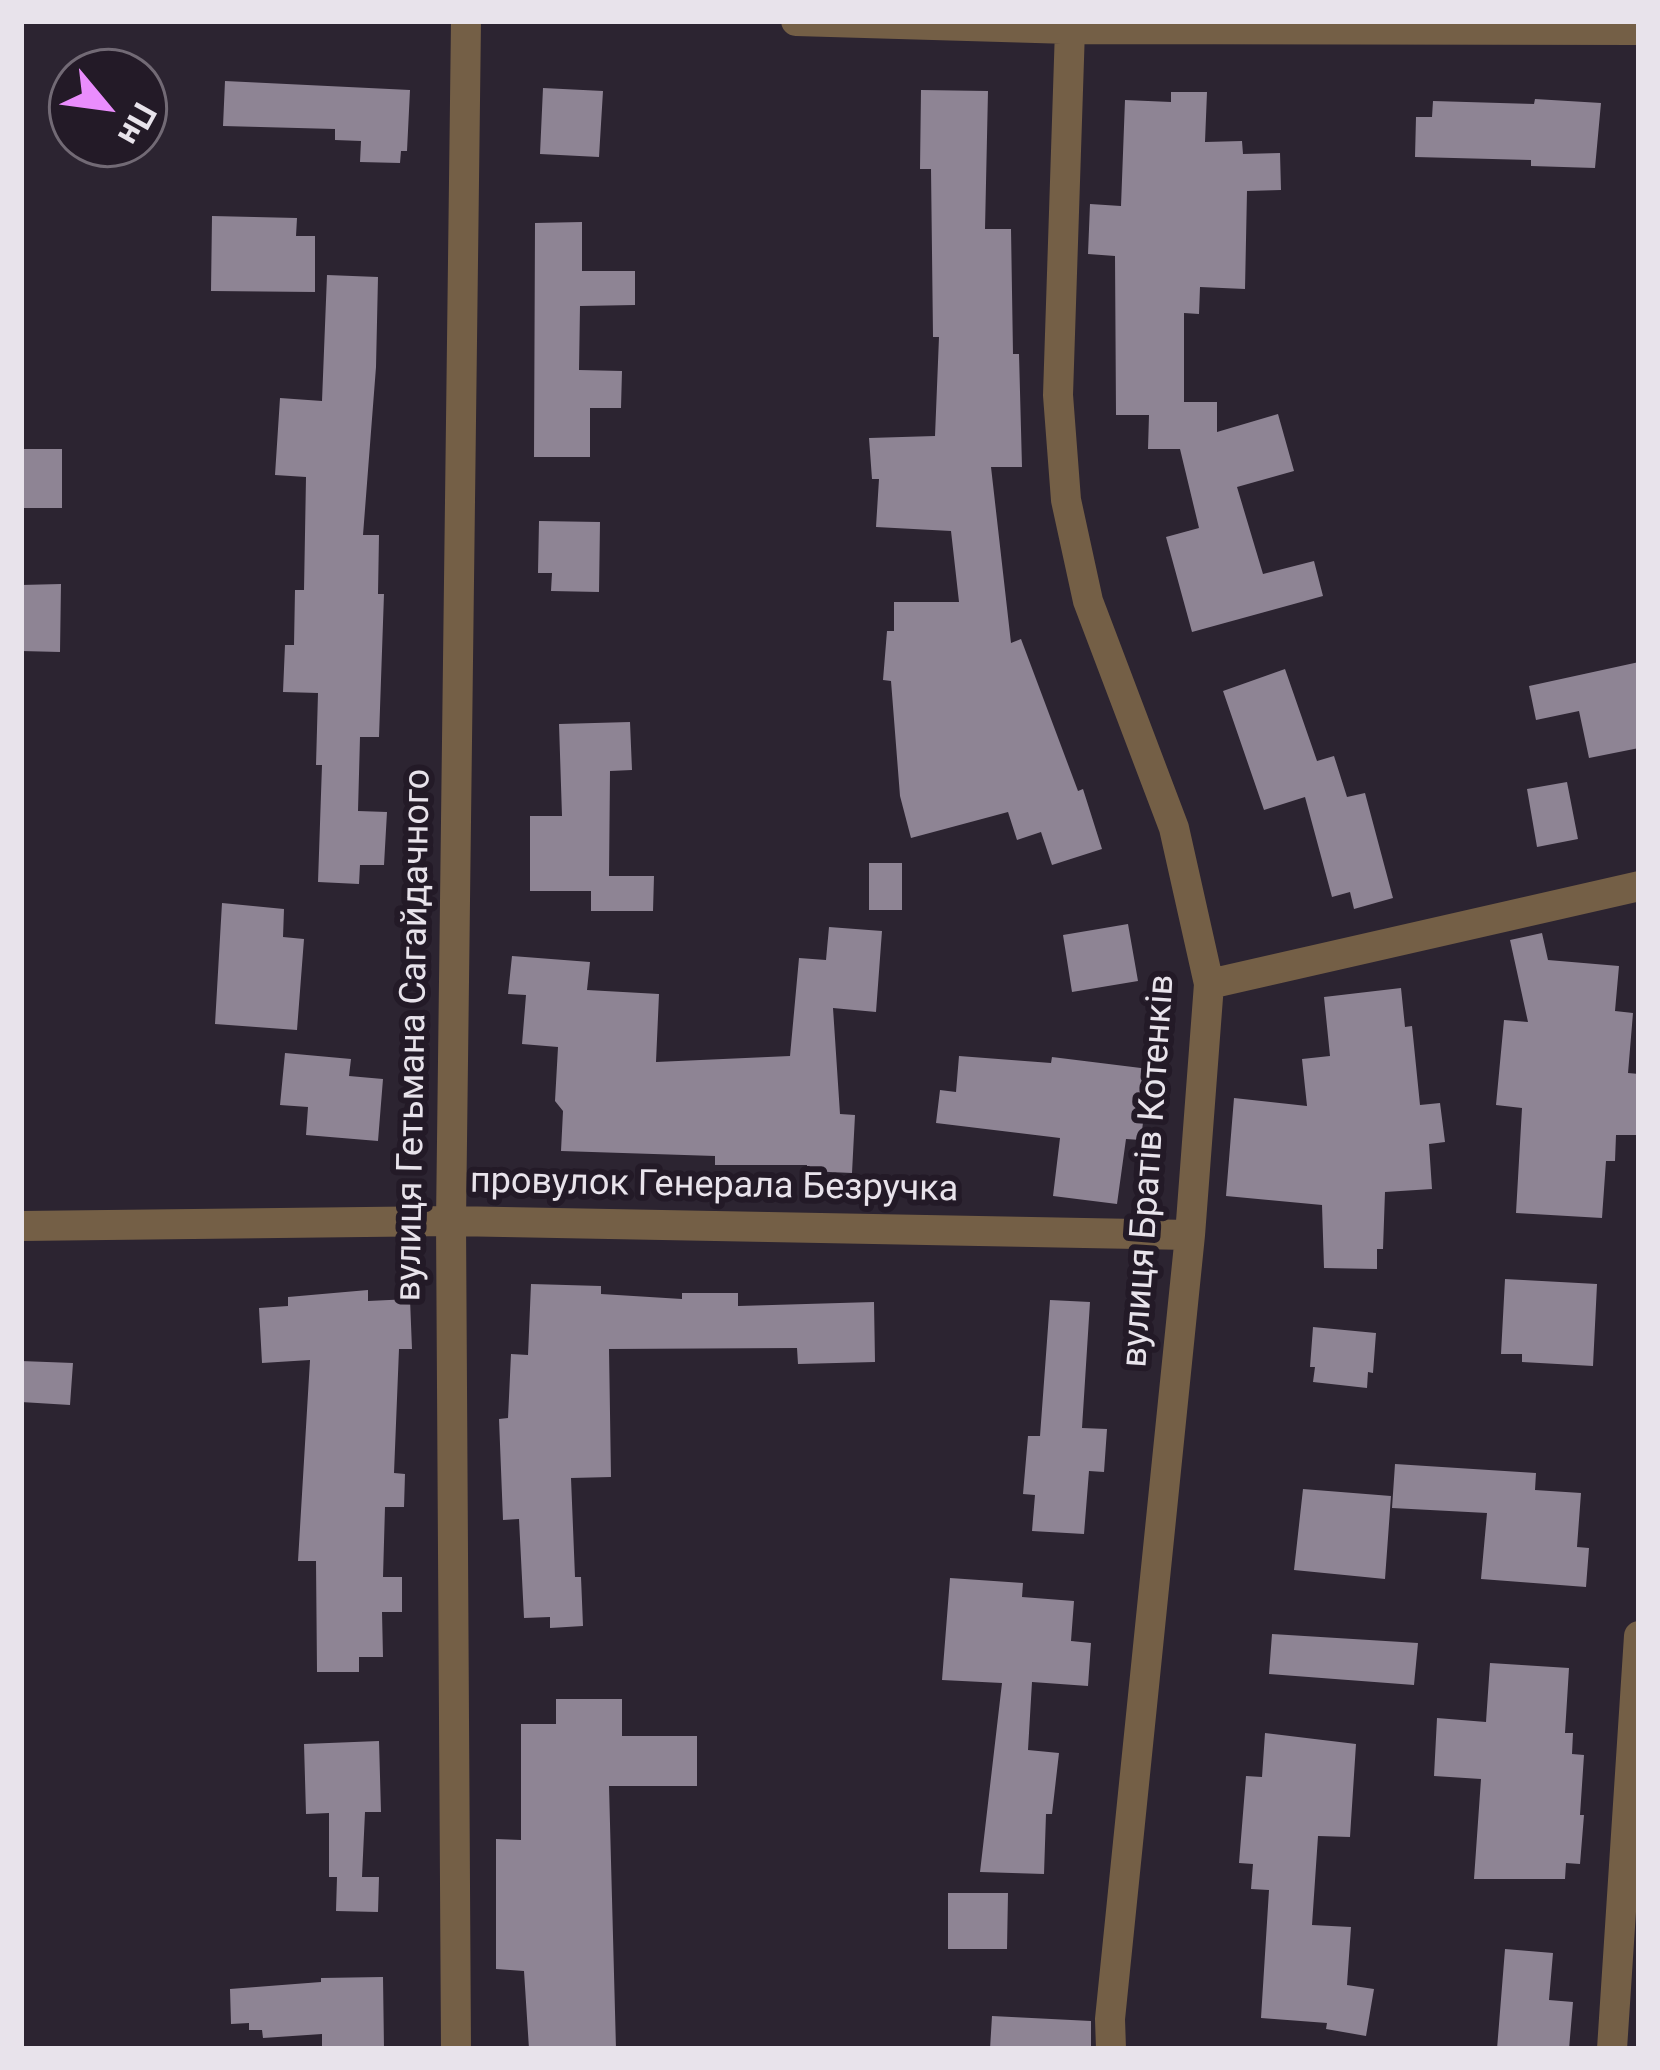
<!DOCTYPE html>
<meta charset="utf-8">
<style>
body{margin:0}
#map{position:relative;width:1660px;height:2070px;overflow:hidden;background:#2c2431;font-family:Roboto,sans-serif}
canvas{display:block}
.frame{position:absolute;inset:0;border:24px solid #e8e3eb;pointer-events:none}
.north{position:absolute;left:48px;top:48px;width:120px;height:120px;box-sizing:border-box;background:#231a27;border:3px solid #726a75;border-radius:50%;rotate:119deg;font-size:33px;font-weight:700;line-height:48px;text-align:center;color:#e8e3eb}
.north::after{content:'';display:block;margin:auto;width:42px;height:54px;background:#ea8dfd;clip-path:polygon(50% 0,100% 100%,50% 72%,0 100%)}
</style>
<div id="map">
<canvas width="1660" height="2070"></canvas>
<div class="frame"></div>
<div class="north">Пн</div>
</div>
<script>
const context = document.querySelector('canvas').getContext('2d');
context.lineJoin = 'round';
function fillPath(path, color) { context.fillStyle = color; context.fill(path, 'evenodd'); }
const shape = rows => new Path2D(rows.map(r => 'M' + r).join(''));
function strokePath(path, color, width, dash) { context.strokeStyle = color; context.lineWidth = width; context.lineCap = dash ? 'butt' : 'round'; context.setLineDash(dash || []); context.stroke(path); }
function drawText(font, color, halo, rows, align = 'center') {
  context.font = font + ' Roboto,sans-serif'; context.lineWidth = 12; context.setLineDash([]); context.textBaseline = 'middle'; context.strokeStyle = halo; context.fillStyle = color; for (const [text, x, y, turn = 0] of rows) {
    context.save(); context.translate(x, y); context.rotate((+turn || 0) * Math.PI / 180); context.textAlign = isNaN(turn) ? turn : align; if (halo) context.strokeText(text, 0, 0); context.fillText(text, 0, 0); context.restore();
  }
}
fillPath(shape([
 [225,81,410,90,407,151,401,151,400,163,360,162,361,141,335,140,335,129,223,126],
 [543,88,603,91,599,157,540,154],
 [921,90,988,91,985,229,1011,229,1013,354,1019,354,1022,467,991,467,1011,643,1021,639,1078,791,1083,789,1102,849,1052,865,1041,832,1017,840,1008,812,911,838,900,796,891,681,883,680,887,631,894,631,894,602,959,602,951,531,876,527,879,479,872,479,869,438,935,436,939,337,933,337,931,169,920,169],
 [1171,92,1207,92,1205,142,1242,141,1243,154,1280,153,1281,190,1247,191,1245,289,1200,287,1199,314,1184,313,1184,402,1217,402,1217,432,1278,414,1294,471,1237,487,1263,574,1314,561,1323,596,1192,632,1166,537,1199,528,1180,449,1148,449,1149,415,1116,415,1115,256,1088,254,1090,204,1121,206,1125,100,1171,102],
 [1535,99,1601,103,1595,168,1531,166,1531,160,1415,157,1416,117,1432,117,1433,101,1534,104],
 [212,216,297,218,296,236,315,236,315,292,211,291],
 [582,222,582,271,635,271,635,305,580,306,579,370,622,371,621,408,590,408,590,457,534,457,535,223],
 [327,275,378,277,376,367,363,535,379,535,378,594,384,594,379,737,360,737,358,811,387,812,384,865,360,865,359,884,318,882,322,765,316,765,318,693,283,692,285,645,294,645,295,590,304,590,306,477,275,475,280,398,322,401],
 [24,449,62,449,62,508,21,508],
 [539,521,600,522,599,592,551,591,552,573,538,573],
 [61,584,60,652,21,651,21,585],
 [1639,662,1639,748,1589,758,1579,711,1536,720,1529,686],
 [1285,669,1317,761,1334,756,1347,797,1365,793,1393,898,1354,909,1350,892,1332,897,1305,797,1264,810,1223,691],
 [630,722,632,770,610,771,609,876,654,876,653,911,591,911,591,891,530,891,530,816,562,816,559,724],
 [1567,782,1578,839,1537,847,1527,789],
 [869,863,902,863,902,910,869,910],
 [222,903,284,909,283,937,304,939,297,1030,215,1024],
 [1128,924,1138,981,1072,992,1063,935],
 [829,927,882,931,876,1012,833,1008,840,1114,855,1115,852,1173,807,1171,807,1165,715,1165,715,1156,561,1151,563,1111,555,1101,558,1047,522,1044,526,995,508,994,512,956,590,962,587,990,659,994,656,1062,790,1056,799,958,826,960],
 [1542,933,1548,960,1619,966,1615,1011,1633,1013,1628,1073,1639,1074,1639,1135,1616,1135,1615,1161,1606,1161,1602,1218,1516,1213,1522,1108,1496,1105,1504,1020,1528,1022,1510,940],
 [1401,988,1405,1027,1412,1026,1420,1105,1440,1103,1445,1142,1429,1144,1432,1189,1385,1192,1383,1249,1377,1249,1377,1269,1324,1268,1322,1205,1226,1196,1234,1098,1307,1106,1302,1059,1330,1056,1324,997],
 [285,1053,351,1059,349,1076,383,1079,378,1141,306,1135,308,1107,280,1105],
 [959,1056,1051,1063,1052,1057,1149,1069,1141,1140,1126,1139,1117,1204,1053,1196,1060,1138,936,1123,940,1090,956,1092],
 [1505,1279,1597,1284,1593,1366,1522,1362,1522,1354,1501,1354],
 [531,1284,601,1286,601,1294,682,1299,682,1293,738,1293,738,1306,874,1302,875,1362,798,1364,797,1348,609,1349,611,1477,571,1478,575,1577,581,1577,583,1626,550,1628,550,1617,524,1618,519,1519,503,1520,499,1419,508,1418,511,1354,528,1355],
 [368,1290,368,1301,410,1299,412,1349,399,1349,394,1473,405,1474,404,1507,385,1507,383,1577,402,1577,402,1612,382,1612,383,1657,359,1657,359,1672,317,1672,316,1561,298,1561,310,1360,262,1363,259,1308,288,1306,288,1297],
 [1050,1300,1090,1302,1082,1428,1107,1429,1104,1472,1089,1471,1084,1534,1032,1531,1035,1495,1023,1494,1028,1436,1040,1436],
 [1313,1327,1376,1333,1373,1373,1368,1372,1367,1388,1313,1382,1315,1367,1310,1367],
 [21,1361,73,1363,70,1405,21,1402],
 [1395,1464,1536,1473,1535,1490,1581,1493,1577,1547,1589,1548,1586,1587,1481,1579,1487,1513,1392,1508],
 [1303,1489,1391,1496,1385,1579,1294,1570],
 [950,1578,1023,1583,1022,1597,1074,1601,1071,1641,1091,1643,1088,1686,1032,1682,1028,1750,1059,1753,1052,1814,1046,1814,1044,1874,980,1872,1002,1683,942,1680],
 [1272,1634,1418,1643,1414,1685,1269,1674],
 [1490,1663,1569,1668,1565,1733,1573,1733,1572,1754,1584,1755,1580,1815,1584,1815,1580,1864,1566,1863,1565,1879,1474,1879,1481,1779,1434,1776,1437,1718,1486,1722],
 [556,1699,622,1699,622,1736,697,1736,697,1786,609,1786,616,2049,529,2049,524,1971,496,1969,496,1839,521,1840,521,1724,556,1724],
 [1265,1733,1356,1744,1350,1837,1318,1836,1312,1925,1351,1927,1347,1985,1374,1989,1366,2036,1326,2029,1327,2023,1261,2018,1269,1890,1251,1889,1253,1864,1239,1863,1246,1776,1262,1777],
 [379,1741,381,1812,365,1812,362,1877,379,1877,378,1912,336,1911,337,1877,329,1877,329,1813,306,1814,304,1744],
 [948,1893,1008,1893,1007,1949,948,1949],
 [1505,1949,1553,1953,1549,2000,1573,2002,1569,2049,1497,2049],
 [383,1977,384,2049,322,2049,322,2034,263,2038,262,2030,249,2030,249,2023,231,2024,230,1989,321,1982,321,1978],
 [992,2016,1091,2021,1091,2049,990,2049]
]), '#8e8494');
strokePath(shape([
 [796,21,1070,29,1639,30],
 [1070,29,1058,395,1066,500,1088,601,1174,828,1209,984,1190,1235,1110,2019,1111,2049],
 [1209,984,1639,886],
 [21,1226,451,1221,1190,1235],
 [456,2049,451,1221,466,21],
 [1612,2049,1639,1636]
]), '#745f46', 30);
drawText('36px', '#e8e3eb', '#231a27', [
 ["вулиця Гетьмана Сагайдачного",415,1035,-89],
 ["вулиця Братів Котенків",1150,1171,-86],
 ["провулок Генерала Безручка",714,1187,1]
]);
</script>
